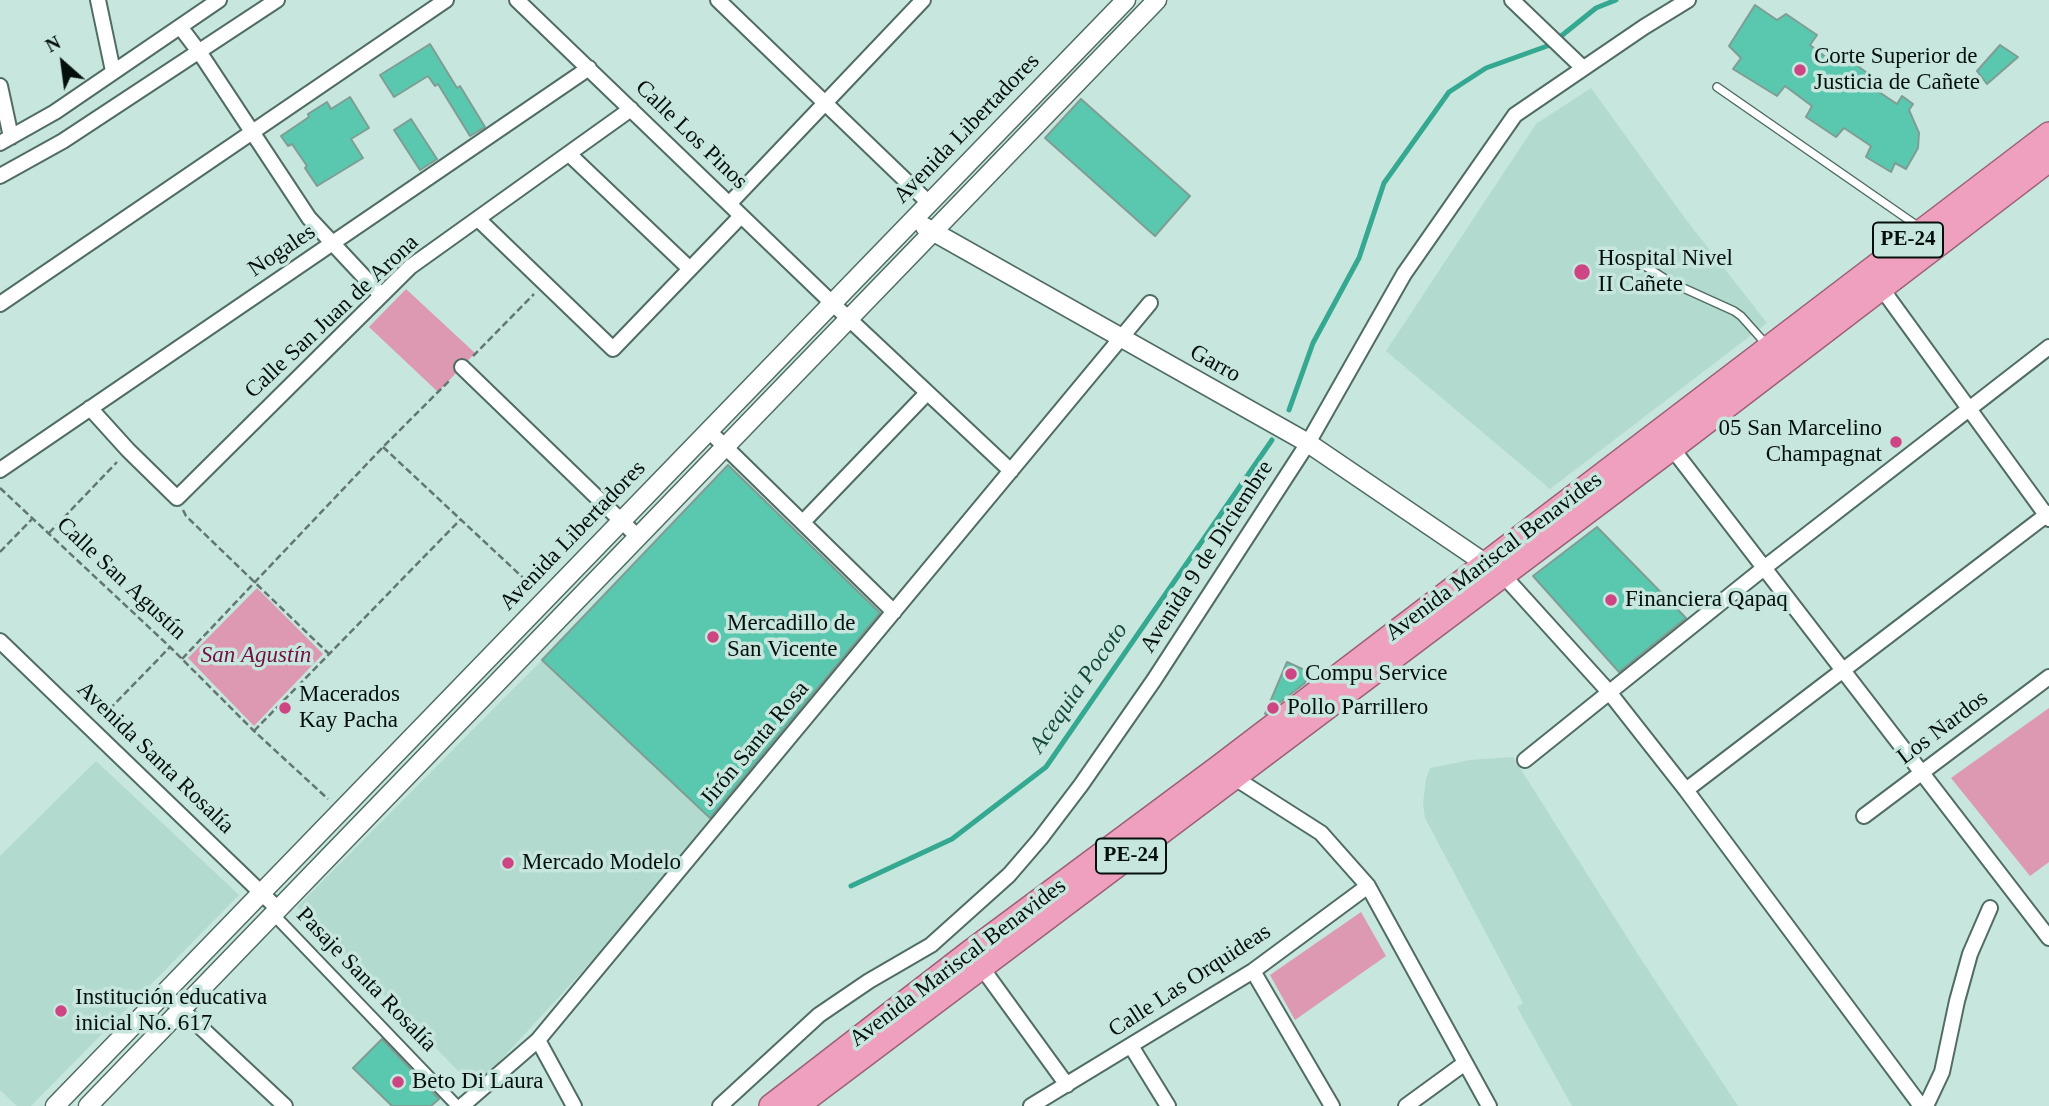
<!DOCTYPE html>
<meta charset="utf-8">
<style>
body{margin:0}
#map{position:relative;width:2049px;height:1106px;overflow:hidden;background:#c7e6dd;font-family:"Times New Roman",serif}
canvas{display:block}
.north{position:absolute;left:28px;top:28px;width:70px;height:70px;-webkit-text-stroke:5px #c7e6dd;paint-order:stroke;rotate:332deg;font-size:19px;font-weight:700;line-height:28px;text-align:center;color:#05100d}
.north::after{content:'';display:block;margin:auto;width:24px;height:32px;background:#05100d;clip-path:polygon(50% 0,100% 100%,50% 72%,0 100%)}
</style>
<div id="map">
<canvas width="2049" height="1106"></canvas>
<div class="north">N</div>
</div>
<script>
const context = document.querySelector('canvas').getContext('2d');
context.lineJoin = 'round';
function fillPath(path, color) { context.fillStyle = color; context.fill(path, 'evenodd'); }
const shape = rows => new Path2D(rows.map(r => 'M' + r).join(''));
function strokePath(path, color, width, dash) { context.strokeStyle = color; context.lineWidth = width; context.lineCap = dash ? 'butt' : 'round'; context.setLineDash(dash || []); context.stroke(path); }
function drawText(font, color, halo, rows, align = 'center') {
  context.font = font + ' "Times New Roman",serif'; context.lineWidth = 7; context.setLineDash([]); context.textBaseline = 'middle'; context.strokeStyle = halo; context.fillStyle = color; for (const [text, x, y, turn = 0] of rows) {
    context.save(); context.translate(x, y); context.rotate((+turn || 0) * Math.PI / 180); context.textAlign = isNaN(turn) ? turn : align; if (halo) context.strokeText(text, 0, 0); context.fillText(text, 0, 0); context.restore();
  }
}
fillPath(shape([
 [1591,88,1687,221,1767,323,1550,489,1386,351,1536,124],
 [542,660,712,819,604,948,475,1088,297,907],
 [1513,757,1637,953,1738,1106,1572,1106,1517,1007,1523,1003,1425,818,1423,804,1426,779,1430,768,1470,760],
 [96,761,239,895,31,1106,17,1106,0,1090,0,856]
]), '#b2dacf');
fillPath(shape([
 [406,289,475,353,438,392,369,327],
 [257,588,323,654,254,726,188,658],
 [2049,708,2049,862,2030,876,1951,778],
 [1361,912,1386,956,1295,1020,1270,975]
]), '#dd99b1');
strokePath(shape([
 [1289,410,1313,343,1359,258,1384,183,1449,92,1486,68,1550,45,1596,8,1616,0],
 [851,886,952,839,1046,767,1272,440]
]), '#34a890', 5);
const building = shape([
 [1755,5,1777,20,1786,14,1817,35,1810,45,1835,64,1843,55,1878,81,1873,88,1897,104,1902,96,1913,104,1909,110,1919,133,1918,148,1906,169,1895,163,1891,172,1866,157,1871,146,1844,128,1836,137,1806,117,1812,106,1785,86,1777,96,1733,69,1741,58,1729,46,1755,5],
 [430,44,457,88,460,86,485,127,470,136,438,84,435,86,428,76,394,97,380,75,430,44],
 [2000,45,2018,57,1987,84,1977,71,2000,45],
 [350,97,369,128,351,139,363,158,317,186,305,168,307,166,292,144,288,146,281,136,309,117,308,114,327,102,331,109,350,97],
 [1081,99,1190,196,1155,236,1045,138,1081,99],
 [411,119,437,159,420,170,394,130,411,119],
 [728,465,880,613,710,818,542,660,728,465],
 [1597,527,1686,618,1619,672,1533,576,1597,527],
 [1287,662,1309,672,1305,683,1265,714,1287,662],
 [382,1039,439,1099,431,1106,392,1106,353,1068,382,1039]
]);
fillPath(building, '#5ac8af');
strokePath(building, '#7f9d94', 2);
const service = shape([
 [1717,87,1919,227],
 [1634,259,1670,282,1734,311,1741,316,1766,344]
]);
const pedestrian = shape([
 [273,914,457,1106]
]);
const minor = shape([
 [98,0,113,71],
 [517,0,832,303,1011,471],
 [718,0,929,203],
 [1512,0,1583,68],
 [181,28,200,53,309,218,381,295],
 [0,86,11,137],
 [0,143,55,112,219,0],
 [569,154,690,269],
 [0,176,63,141,277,0],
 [729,204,923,0],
 [478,219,613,349,741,216],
 [1877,282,2049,519],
 [0,304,446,0],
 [462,367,638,537],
 [90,408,128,450,177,498,410,267,631,109],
 [709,431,894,612],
 [1668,443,2049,938],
 [0,470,589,68],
 [803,522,927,393],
 [1503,575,1609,692,1686,790,1921,1106],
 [0,641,278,909],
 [1525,760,1764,568,2049,347],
 [1227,773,1321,833,1368,886,1489,1106],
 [1686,790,2049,513],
 [1864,816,2049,677],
 [977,961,1067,1085],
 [1253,971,1332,1106],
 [164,993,285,1106],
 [538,1040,574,1106],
 [1131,1046,1168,1106],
 [462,1106,538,1040,1150,303],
 [720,1106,819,1015,869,981,931,945,1009,875,1040,839,1081,785,1154,680,1308,443,1404,274,1515,115,1644,27,1688,0],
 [1031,1106,1253,971,1368,886],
 [1406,1106,1465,1063],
 [1926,1106,1942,1072,1957,1001,1970,954,1990,908]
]);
const tertiary = shape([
 [925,227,1308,443,1495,570],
 [55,1106,1126,0],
 [88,1106,1157,0]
]);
const trunk = shape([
 [771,1106,970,952,1219,767,2049,134],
 [797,1106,1672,448,2049,160]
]);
strokePath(service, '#506c64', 10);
strokePath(pedestrian, '#506c64', 14);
strokePath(minor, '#506c64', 18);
strokePath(tertiary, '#506c64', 21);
strokePath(trunk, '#9b5f76', 26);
strokePath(shape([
 [473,356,534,294],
 [383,447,533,587],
 [0,488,170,647,254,731,328,799],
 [183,510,186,516,329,654],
 [49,533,117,462],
 [0,552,33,518],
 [182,659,383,447,451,379],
 [102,717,170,647],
 [254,731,460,520]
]), '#627771', 2.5, [7, 3.5]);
strokePath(service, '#fff', 7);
strokePath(pedestrian, '#fff', 10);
strokePath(minor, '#fff', 14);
strokePath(tertiary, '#fff', 18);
strokePath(trunk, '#f0a0bf', 23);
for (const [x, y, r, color] of [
 [1800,70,7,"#cd4582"],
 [1582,272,9,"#cd4582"],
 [1896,442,7,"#cd4582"],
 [1611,600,7,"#cd4582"],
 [713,637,7,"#cd4582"],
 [1291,674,7,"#cd4582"],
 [285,708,7,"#cd4582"],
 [1273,708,7,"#cd4582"],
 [508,863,7,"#cd4582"],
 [61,1011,7,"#cd4582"],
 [398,1082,7,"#cd4582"]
]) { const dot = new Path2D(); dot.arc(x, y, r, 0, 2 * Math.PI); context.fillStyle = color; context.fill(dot); strokePath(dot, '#c7e6dd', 2.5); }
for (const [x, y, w] of [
 [1908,240,70],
 [1131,856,70]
]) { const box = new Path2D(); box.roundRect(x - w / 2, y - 17.5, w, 35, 5); context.fillStyle = '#c7e6dd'; context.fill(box); strokePath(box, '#05100d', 2); }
drawText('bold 21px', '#05100d', null, [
 ["PE-24",1908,240],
 ["PE-24",1131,856]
]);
drawText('23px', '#05100d', '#c7e6dd', [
 ["Corte Superior de",1814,57],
 ["Justicia de Cañete",1814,83],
 ["Hospital Nivel",1598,259],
 ["II Cañete",1598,285],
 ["05 San Marcelino",1882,429,"right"],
 ["Champagnat",1882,455,"right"],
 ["Financiera Qapaq",1625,600],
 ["Mercadillo de",727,624],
 ["San Vicente",727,650],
 ["Compu Service",1305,674],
 ["Macerados",299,695],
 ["Kay Pacha",299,721],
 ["Pollo Parrillero",1287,708],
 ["Mercado Modelo",522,863],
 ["Institución educativa",75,998],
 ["inicial No. 617",75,1024],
 ["Beto Di Laura",412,1082]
], 'left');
drawText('23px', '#05100d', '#c7e6dd', [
 ["Avenida Libertadores",967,129,-46],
 ["Calle Los Pinos",691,135,44],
 ["Nogales",282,251,-34],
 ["Calle San Juan de Arona",332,317,-43],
 ["Garro",1215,364,29],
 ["Avenida Libertadores",573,536,-46],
 ["Avenida 9 de Diciembre",1207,557,-57],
 ["Avenida Mariscal Benavides",1494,557,-37],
 ["Calle San Agustín",121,579,43],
 ["Los Nardos",1943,728,-37],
 ["Jirón Santa Rosa",755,744,-50],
 ["Avenida Santa Rosalía",155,758,44],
 ["Avenida Mariscal Benavides",958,963,-37],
 ["Pasaje Santa Rosalía",366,980,46],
 ["Calle Las Orquideas",1190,981,-33]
]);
drawText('italic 23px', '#741143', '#c7e6dd', [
 ["San Agustín",256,656]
]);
drawText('italic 24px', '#17483d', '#c7e6dd', [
 ["Acequia Pocoto",1079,688,-55]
]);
</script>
